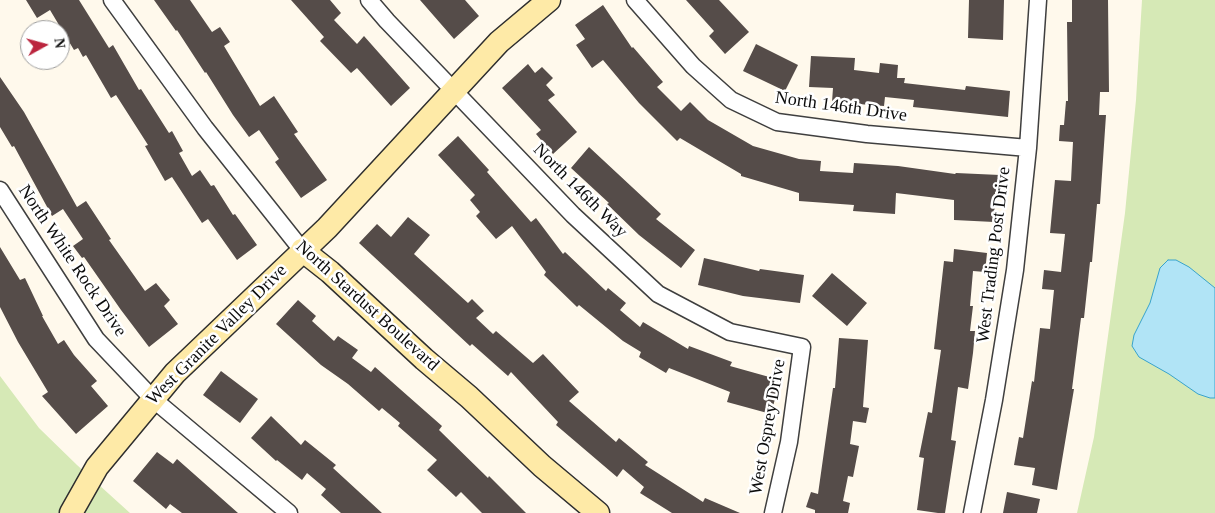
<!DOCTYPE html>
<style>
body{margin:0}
#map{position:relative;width:1215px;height:513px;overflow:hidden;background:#fff9ec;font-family:Georgia,serif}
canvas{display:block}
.north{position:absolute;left:20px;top:20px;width:50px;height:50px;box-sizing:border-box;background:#fff;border:1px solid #9e9e9e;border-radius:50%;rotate:83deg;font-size:14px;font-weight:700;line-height:20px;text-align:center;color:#0c0c0c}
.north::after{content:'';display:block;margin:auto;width:18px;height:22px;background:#bb253e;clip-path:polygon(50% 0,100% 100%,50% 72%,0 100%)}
</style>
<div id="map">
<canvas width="1215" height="513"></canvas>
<div class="north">N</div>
</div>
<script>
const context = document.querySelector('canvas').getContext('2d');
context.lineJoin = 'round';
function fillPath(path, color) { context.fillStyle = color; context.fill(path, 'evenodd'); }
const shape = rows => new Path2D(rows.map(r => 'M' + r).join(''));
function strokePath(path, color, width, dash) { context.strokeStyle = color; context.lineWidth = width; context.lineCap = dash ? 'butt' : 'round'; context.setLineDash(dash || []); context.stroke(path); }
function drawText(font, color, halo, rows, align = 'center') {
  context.font = font + ' Georgia,serif'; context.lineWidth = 5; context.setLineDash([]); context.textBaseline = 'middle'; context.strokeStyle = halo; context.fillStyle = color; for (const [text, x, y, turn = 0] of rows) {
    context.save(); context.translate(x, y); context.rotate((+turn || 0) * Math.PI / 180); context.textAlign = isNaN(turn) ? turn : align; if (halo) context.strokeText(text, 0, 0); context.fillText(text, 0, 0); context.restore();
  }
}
fillPath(shape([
 [1142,0,1215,0,1215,513,1077,513,1094,437,1125,213,1136,100],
 [0,376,39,428,77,465,130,513,0,513]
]), '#d6e9b6');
const water = shape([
 [1168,260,1176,260,1189,267,1215,288,1215,398,1210,398,1198,394,1169,374,1139,357,1132,346,1134,335,1150,303,1160,268,1168,260]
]);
fillPath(water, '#b1e4f6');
strokePath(water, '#38a3cc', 1);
fillPath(shape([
 [26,0,79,0,109,48,113,45,139,90,141,89,169,133,172,131,183,151,179,153,192,176,200,170,211,186,214,185,233,215,235,214,257,245,237,260,208,219,202,223,172,177,165,181,145,146,148,145,116,95,111,98,86,55,83,57,78,48,74,50,50,10,37,18],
 [154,0,190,0,212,32,220,27,230,42,224,46,260,106,274,96,298,132,294,134,327,180,301,198,275,162,279,159,259,130,249,137,233,115,206,72,205,73,177,30,176,31],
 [291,0,330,0,341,13,334,20,357,44,364,36,410,88,391,106,357,68,351,73,320,41,324,37],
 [420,0,465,0,479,16,454,39],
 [686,0,719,0,749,32,725,54,709,36,714,31],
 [969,0,1004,0,1003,40,968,38],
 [1072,0,1108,0,1109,92,1100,92,1099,115,1106,115,1100,204,1097,204,1092,262,1090,262,1084,318,1081,318,1072,389,1074,389,1057,490,1032,485,1035,468,1014,465,1019,437,1023,438,1032,381,1034,382,1040,328,1050,329,1054,290,1042,289,1044,270,1061,272,1065,234,1050,233,1055,180,1071,181,1073,142,1059,141,1060,125,1064,125,1066,101,1068,101,1067,22,1072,22],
 [603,5,632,48,633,47,663,82,657,87,681,111,690,102,708,120,753,146,799,159,821,161,820,171,853,173,854,163,898,166,955,174,956,173,1000,175,1000,192,995,192,994,222,954,220,954,200,896,193,895,214,853,211,854,205,799,201,799,193,741,176,741,174,680,138,677,141,639,103,603,60,592,68,576,45,585,39,575,25],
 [756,44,798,65,785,91,743,71],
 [811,56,855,58,854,70,879,73,880,63,898,65,897,78,905,78,904,83,965,90,966,86,1010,91,1008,117,913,107,914,100,885,97,884,106,832,102,833,88,809,87],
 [528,64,535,73,542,67,553,78,546,85,555,95,548,100,577,132,553,154,536,134,541,130,502,88],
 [0,77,24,112,77,207,86,201,111,239,109,240,145,291,156,283,170,300,164,306,178,324,149,347,121,310,84,257,82,258,73,246,83,239,63,209,52,216,14,146,12,147,0,127],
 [458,136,489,170,487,172,531,222,536,218,563,254,565,252,606,291,608,288,626,303,620,310,640,327,643,322,688,349,689,346,732,362,730,366,780,380,771,414,727,402,730,392,669,368,666,373,639,357,641,352,623,341,579,305,577,307,544,275,546,272,512,226,496,239,476,216,480,212,470,200,475,195,438,155],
 [589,147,661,214,656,219,695,250,681,268,639,235,607,204,609,203,571,168],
 [408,217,430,235,414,254,468,303,472,299,484,311,476,318,493,334,496,331,533,363,543,354,579,392,569,401,616,442,619,438,648,462,645,465,703,502,705,498,740,513,672,513,640,493,644,487,623,469,617,477,556,425,558,422,511,372,508,376,472,344,470,346,359,243,377,224,391,237],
 [0,247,20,280,25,278,43,316,42,316,58,344,64,340,74,355,97,381,91,386,108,406,76,434,42,396,48,392,18,342,0,307],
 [954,249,987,253,985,272,973,271,970,306,973,306,970,331,975,331,973,353,968,389,958,387,951,440,956,441,945,513,938,513,917,510,924,458,919,457,928,412,932,413,941,350,934,349,944,261,953,262],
 [704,258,759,271,760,269,804,275,800,303,743,296,698,285],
 [832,273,867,303,847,326,812,296],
 [298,300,316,316,312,321,334,341,338,336,358,350,352,358,371,372,375,367,442,426,439,430,488,478,489,476,526,513,482,513,461,492,456,497,427,470,437,460,398,426,400,423,382,408,379,411,348,384,321,365,276,324],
 [839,338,868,340,863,407,869,408,866,423,853,421,850,444,859,446,853,477,848,476,843,501,850,503,848,513,815,513,815,510,806,507,811,492,818,494,833,388,835,388],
 [221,371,258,399,240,423,203,395],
 [271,416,301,445,305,440,336,465,333,468,382,513,341,513,321,495,326,489,307,473,302,480,277,460,276,461,251,438],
 [157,452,173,464,177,459,238,513,182,513,170,504,166,509,133,481],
 [1007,492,1040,499,1037,513,1003,513]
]), '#554c49');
const street = shape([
 [112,0,205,128,302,250],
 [369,0,387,21,573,215,658,294,730,332,802,347,789,442,773,513],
 [635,0,693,66,731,100,777,122,867,134,1028,148],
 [0,190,96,339,153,399,289,513],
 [972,513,994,400,1015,270,1028,148,1038,0]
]);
const secondary = shape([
 [302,250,330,272,424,359,469,397,542,466,598,513],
 [71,513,97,467,175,373,327,228,499,42,549,0]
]);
strokePath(street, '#3f3f3f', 19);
strokePath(secondary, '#2e2e2e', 25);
strokePath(street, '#fff', 16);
strokePath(secondary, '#feeaa7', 22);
drawText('18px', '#0c0c0c', '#fff', [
 ["North 146th Drive",841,107,8],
 ["North 146th Way",580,191,45],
 ["West Trading Post Drive",994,255,-83],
 ["North White Rock Drive",72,261,56],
 ["North Stardust Boulevard",367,306,42],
 ["West Granite Valley Drive",217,335,-45],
 ["West Osprey Drive",768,427,-80]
]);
</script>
